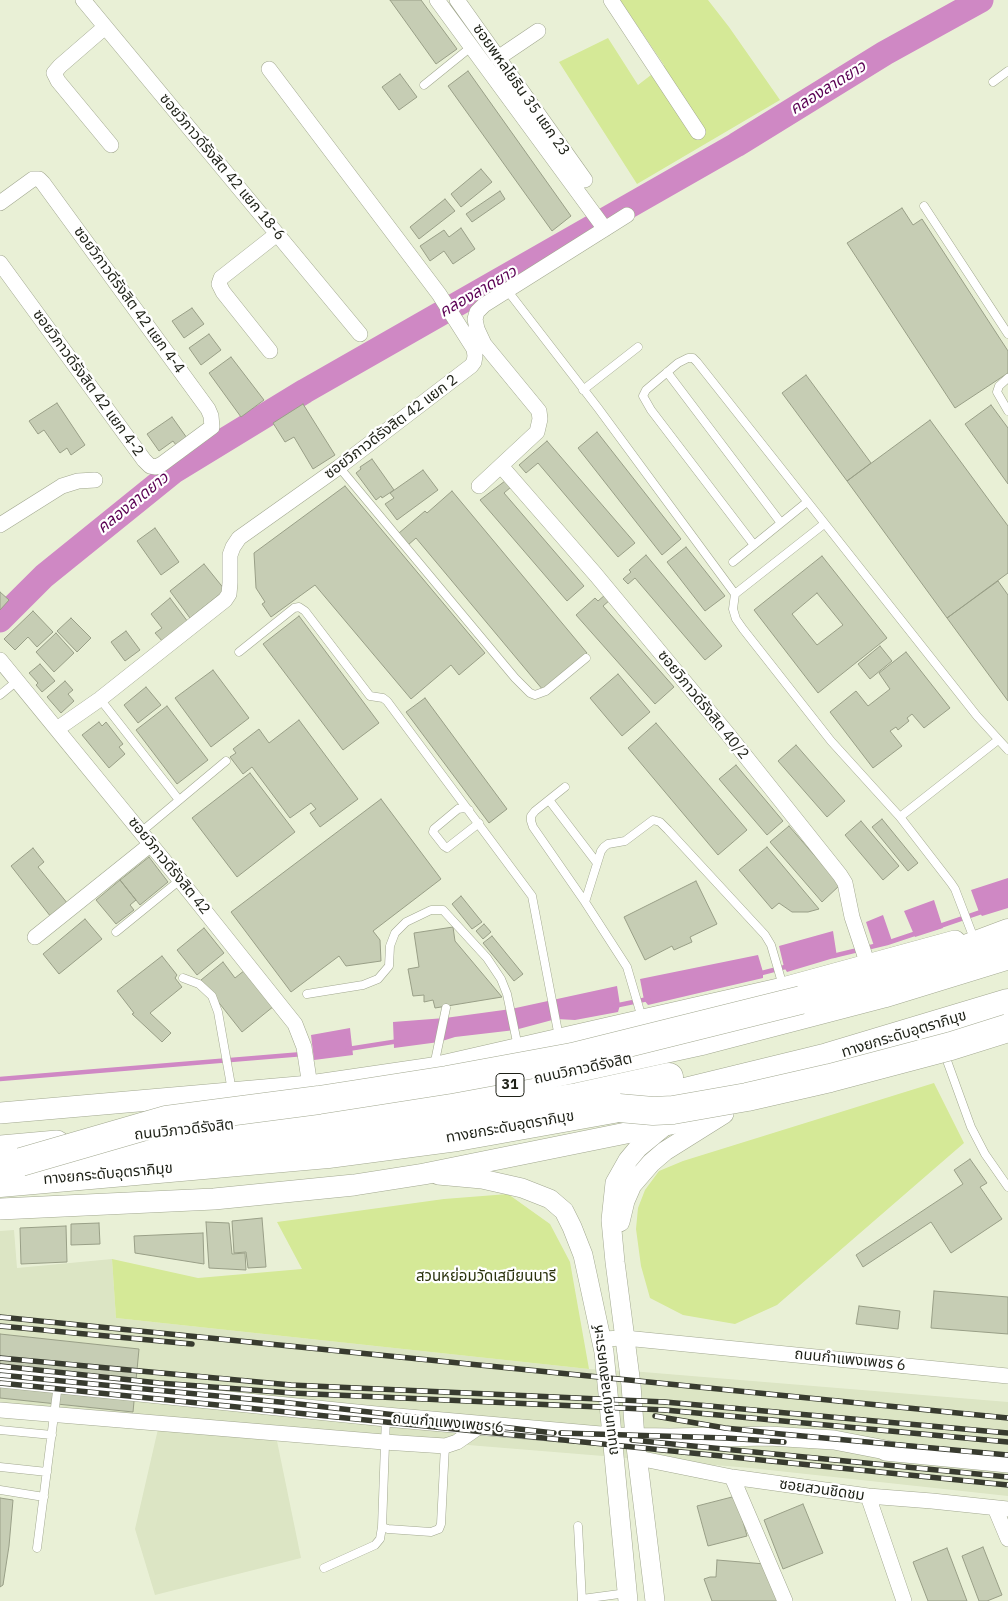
<!DOCTYPE html>
<meta charset="utf-8">
<style>
body{margin:0}
canvas{display:block;background:#e9f0d6}
</style>
<canvas width="1008" height="1601"></canvas>
<script>
const context = document.querySelector('canvas').getContext('2d');
context.lineJoin = 'round';
function fillPath(path, color) { context.fillStyle = color; context.fill(path, 'evenodd'); }
const shape = rows => new Path2D(rows.map(r => 'M' + r).join(''));
function strokePath(path, color, width, dash) { context.strokeStyle = color; context.lineWidth = width; context.lineCap = dash ? 'butt' : 'round'; context.setLineDash(dash || []); context.stroke(path); }
function drawText(font, color, halo, rows, align = 'center') {
  context.font = font + ' "IBM Plex Sans","Noto Sans Thai",sans-serif'; context.lineWidth = 4.5; context.setLineDash([]); context.textBaseline = 'middle'; context.strokeStyle = halo; context.fillStyle = color; for (const [text, x, y, turn = 0] of rows) {
    context.save(); context.translate(x, y); context.rotate((+turn || 0) * Math.PI / 180); context.textAlign = isNaN(turn) ? turn : align; if (halo) context.strokeText(text, 0, 0); context.fillText(text, 0, 0); context.restore();
  }
}
fillPath(shape([
 [14,1230,17,1268,112,1259,116,1318,589,1369,643,1372,1008,1402,1008,1496,751,1468,0,1407,0,1231],
 [158,1429,277,1441,301,1558,155,1595,135,1529]
]), '#dce5c4');
fillPath(shape([
 [620,0,708,0,729,27,780,100,637,184,559,62,608,38,638,85,664,65],
 [934,1083,964,1143,777,1305,735,1324,683,1315,650,1298,641,1266,636,1229,638,1208,645,1190,659,1171,683,1161],
 [508,1194,550,1224,570,1262,589,1369,116,1318,112,1259,198,1278,302,1269,277,1222,444,1199]
]), '#d5e997');
fillPath(shape([
 [1008,878,1008,908,982,916,979,912,971,890],
 [934,900,943,928,915,937,904,911],
 [883,915,892,941,874,946,866,922],
 [833,931,837,957,787,972,784,967,779,946],
 [758,955,763,972,763,978,648,1005,644,1000,640,979],
 [617,986,620,1005,618,1012,575,1020,556,1019,515,1030,455,1037,439,1042,394,1048,393,1022,445,1018,511,1009],
 [350,1028,353,1055,314,1060,311,1035]
]), '#cf88c4');
strokePath(shape([
 [937,927,984,911],
 [833,956,887,943,920,932],
 [758,974,789,966],
 [614,1006,648,999],
 [348,1049,399,1041],
 [0,1079,303,1054]
]), '#cf88c4', 4.5);
strokePath(shape([
 [0,620,44,576,174,471,305,391,736,145,885,53,981,0]
]), '#cf88c4', 25);
const building = shape([
 [390,0,421,0,457,49,436,64,390,0],
 [468,71,571,216,552,231,448,86,468,71],
 [400,74,417,97,399,110,382,87,400,74],
 [481,169,492,182,461,207,451,194,481,169],
 [500,191,505,199,472,222,466,214,500,191],
 [445,199,455,211,419,239,410,227,445,199],
 [902,208,913,225,922,219,1008,351,1008,373,955,408,847,243,902,208],
 [461,228,475,249,453,264,444,251,430,261,420,246,444,230,449,237,461,228],
 [192,308,204,324,184,338,172,321,192,308],
 [209,334,221,350,201,365,189,348,209,334],
 [231,357,264,400,241,417,209,373,231,357],
 [806,375,871,463,847,481,782,393,806,375],
 [57,403,85,445,71,455,67,448,60,453,44,430,38,434,29,421,57,403],
 [303,404,335,455,313,469,294,437,285,442,273,423,303,404],
 [991,405,1008,428,1008,484,965,424,991,405],
 [172,417,187,438,176,445,173,441,159,451,147,434,172,417],
 [930,420,1008,526,1008,573,947,618,847,481,930,420],
 [597,432,681,539,662,555,578,448,597,432],
 [547,441,635,543,618,557,538,463,526,473,519,465,547,441],
 [372,459,394,490,382,498,381,496,376,500,356,473,361,469,360,467,372,459],
 [423,470,438,490,397,520,385,504,394,498,390,493,423,470],
 [505,481,511,487,504,493,584,586,567,601,480,500,505,481],
 [345,486,485,653,459,675,451,665,411,699,315,585,271,617,262,604,265,602,256,588,254,553,345,486],
 [452,491,587,653,543,690,416,538,408,545,399,533,425,511,427,513,452,491],
 [155,528,179,562,161,575,137,541,155,528],
 [686,547,725,596,705,611,667,562,686,547],
 [646,555,722,646,705,660,635,578,628,584,623,579,631,572,629,570,646,555],
 [822,556,887,638,818,693,754,610,822,556],
 [817,593,843,625,817,645,792,614,817,593],
 [204,564,225,590,190,618,170,591,204,564],
 [998,581,1008,595,1008,701,947,618,998,581],
 [0,592,9,600,0,610,0,592],
 [605,595,610,600,603,606,674,687,655,704,576,615,595,598,598,601,605,595],
 [170,598,188,622,163,642,155,633,162,628,151,614,170,598],
 [33,611,53,632,37,647,28,637,15,650,4,639,33,611],
 [299,616,379,723,343,750,263,644,299,616],
 [71,618,91,638,77,652,57,631,71,618],
 [126,631,140,650,125,661,111,642,126,631],
 [56,633,74,653,54,672,36,652,56,633],
 [880,646,892,661,870,679,858,664,880,646],
 [906,652,950,708,924,728,912,714,907,718,909,721,898,730,896,727,890,731,902,746,873,768,830,712,856,691,868,706,890,689,879,673,906,652],
 [40,664,55,681,42,692,36,685,38,683,29,673,40,664],
 [213,670,249,718,211,747,175,698,213,670],
 [618,674,650,712,622,736,590,698,618,674],
 [65,681,73,690,68,694,74,701,61,713,47,697,65,681],
 [146,687,161,705,138,723,124,705,146,687],
 [425,698,507,809,489,823,406,712,425,698],
 [167,706,208,760,177,784,136,730,167,706],
 [299,720,358,799,320,827,310,813,316,809,311,803,290,818,252,767,243,774,230,757,236,753,233,749,259,729,269,743,299,720],
 [99,722,102,726,106,722,123,744,119,747,125,754,109,768,82,735,99,722],
 [656,723,747,830,718,855,628,748,656,723],
 [796,745,845,801,827,817,778,761,796,745],
 [736,765,783,821,767,835,719,779,736,765],
 [250,773,295,832,237,877,192,818,250,773],
 [381,799,441,879,373,931,380,940,381,961,346,966,339,956,291,992,231,912,381,799],
 [882,819,918,863,908,871,872,827,882,819],
 [861,821,899,866,883,880,845,835,861,821],
 [789,826,840,885,822,902,770,842,789,826],
 [767,847,819,909,808,912,792,912,779,903,772,909,739,870,767,847],
 [33,848,44,862,38,867,68,904,51,917,11,866,33,848],
 [149,857,168,882,140,905,120,880,149,857],
 [120,880,136,900,130,905,134,910,116,924,96,900,120,880],
 [696,881,717,924,690,937,692,942,674,950,672,946,645,960,624,917,696,881],
 [461,896,482,922,472,929,452,904,461,896],
 [85,919,102,939,59,974,43,954,85,919],
 [484,924,491,932,483,939,476,931,484,924],
 [453,927,455,941,502,997,435,1008,433,1000,424,1002,424,995,413,996,408,969,419,967,414,933,453,927],
 [204,928,224,953,197,975,177,950,204,928],
 [492,936,523,974,514,981,483,943,492,936],
 [162,956,177,975,175,978,182,987,150,1013,171,1033,162,1042,132,1014,134,1013,117,991,162,956],
 [223,962,235,978,245,970,274,1006,242,1032,201,980,223,962],
 [970,1159,987,1183,980,1187,1002,1219,951,1253,931,1222,863,1267,856,1255,963,1184,954,1170,970,1159],
 [262,1218,266,1267,248,1268,246,1252,234,1253,232,1221,262,1218],
 [206,1222,229,1223,232,1254,245,1253,246,1270,209,1268,206,1222],
 [99,1223,100,1244,71,1245,71,1224,99,1223],
 [66,1226,67,1262,21,1264,20,1228,66,1226],
 [203,1233,204,1264,135,1253,134,1236,203,1233],
 [934,1291,1008,1297,1008,1334,931,1328,934,1291],
 [859,1306,900,1311,898,1329,856,1324,859,1306],
 [0,1334,139,1349,133,1412,0,1398,0,1334],
 [736,1496,747,1536,708,1546,697,1506,736,1496],
 [0,1498,13,1500,9,1546,3,1585,0,1587,0,1498],
 [803,1504,823,1553,783,1569,764,1520,803,1504],
 [983,1547,1002,1595,987,1601,979,1601,962,1556,983,1547],
 [947,1548,967,1601,928,1601,913,1562,947,1548],
 [717,1560,765,1564,780,1601,712,1601,704,1579,710,1577,716,1577,717,1560]
]);
fillPath(building, '#c6cdb4');
strokePath(building, '#999f87', 1);
const service = shape([
 [993,82,1008,71],
 [424,85,471,47],
 [924,206,1008,334],
 [507,290,598,408,735,594],
 [667,372,781,523],
 [1008,378,999,386,997,392,1008,411],
 [583,390,638,347],
 [339,467,515,678,530,693,535,695,546,691,586,658],
 [824,524,735,594,733,609,736,619,743,629,831,741,900,817,951,883,955,889,973,936],
 [754,545,651,410,643,396,646,390,678,363,688,358,693,358,697,362,977,716,1008,750],
 [733,562,807,502],
 [239,652,294,608,299,607,305,611,370,696,383,698,387,701,532,896,559,1037],
 [0,695,17,681],
 [100,699,179,800],
 [565,787,535,811,531,816,531,821,533,827,585,902],
 [549,800,597,863],
 [469,810,464,808,458,809,434,829,433,832,444,846,447,848,479,823],
 [900,817,998,740],
 [141,832,226,761],
 [116,932,180,880],
 [183,978,199,984,212,996,218,1012,232,1091],
 [307,994,363,985,378,979,389,966,390,946,395,933,406,922,431,910,443,910,487,958,501,979,507,994,518,1047],
 [642,1018,627,967,585,902,601,851,604,847,608,844,625,841,653,820,660,822,668,830,765,935,771,945,783,986],
 [946,1058,971,1127,985,1154,1008,1187],
 [434,1066,446,1008],
 [386,1417,382,1527,388,1529,431,1532,439,1529,441,1524,445,1446],
 [0,1430,52,1435],
 [0,1467,47,1472],
 [0,1490,44,1497],
 [578,1526,582,1601],
 [37,1548,58,1384],
 [324,1568,375,1545,380,1539,382,1527],
 [582,1599,627,1593]
]);
const minor = shape([
 [83,0,360,334],
 [437,0,605,229],
 [457,0,585,180],
 [611,0,698,132],
 [105,27,60,66,54,73,58,81,111,145],
 [498,58,538,31],
 [0,203,33,179,39,179,43,183,208,409,211,416,212,427,162,464,156,467,150,466,144,460,0,263],
 [270,351,223,292,219,284,221,278,277,234],
 [501,466,596,575,727,733,840,875,845,883,852,917,868,965],
 [479,486,537,432,540,419,539,411,484,344,477,329,475,319,477,312,484,305,627,215],
 [0,525,62,486,78,481,95,480],
 [0,660,180,880,295,1024,304,1047,310,1086],
 [57,729,100,699,225,600,229,594,230,583,230,555,233,547,239,538,339,467,471,366,474,362,475,356,474,349,439,294,269,69],
 [35,937,151,844],
 [602,1339,625,1338,1008,1376],
 [0,1410,384,1442,445,1446,457,1442,480,1426],
 [638,1458,732,1477,868,1496,932,1501,1008,1509],
 [732,1477,785,1601],
 [868,1496,904,1601],
 [995,1508,1008,1539]
]);
const tertiary = shape([
 [438,1175,482,1179,522,1188,550,1199,564,1211,572,1227,583,1255,604,1352,628,1601],
 [620,1222,625,1201,632,1185,651,1163,665,1151,724,1114],
 [0,1378,386,1417,612,1437,670,1438,769,1436,834,1440,896,1452],
 [885,1451,1008,1463],
 [655,1601,635,1438,631,1385,615,1262,611,1220,615,1183,628,1160,638,1148,666,1125]
]);
const secondary = shape([
 [0,1113,310,1086,433,1068,783,988,955,941],
 [0,1209,214,1199,354,1185,424,1174,705,1117]
]);
const trunk = shape([
 [204,1128,451,1100,525,1081,704,1042,884,995,1008,957],
 [0,1148,57,1143]
]);
const motorway = shape([
 [801,1000,928,963,1008,933],
 [0,1162,21,1162,323,1132,452,1117,578,1097,669,1077],
 [0,1183,328,1154,457,1137,619,1108,828,1057,1008,1003]
]);
strokePath(service, '#a2a890', 9);
strokePath(minor, '#a2a890', 16);
strokePath(tertiary, '#a2a890', 20);
strokePath(secondary, '#a2a890', 22);
strokePath(trunk, '#a2a890', 26);
strokePath(motorway, '#a2a890', 29);
strokePath(service, '#fff', 8);
strokePath(minor, '#fff', 15);
strokePath(tertiary, '#fff', 19);
strokePath(secondary, '#fff', 21);
strokePath(trunk, '#fff', 25);
strokePath(motorway, '#fff', 28);
const rail = shape([
 [0,1317,1008,1418],
 [0,1326,192,1344],
 [0,1358,291,1385,665,1402,1008,1433],
 [0,1366,159,1383,292,1393,665,1410,1008,1442],
 [0,1375,290,1403,554,1433],
 [0,1383,1008,1485],
 [655,1416,725,1428,781,1434,1008,1455],
 [561,1433,726,1438,784,1442],
 [632,1440,1008,1477]
]);
strokePath(rail, '#383b2f', 5.5);
strokePath(rail, '#fff', 4, [11]);
const motorwayBridge = shape([
 [619,1108,653,1111,673,1110,747,1097,830,1078,951,1046,1008,1028],
 [21,1162,166,1120,319,1100,447,1080,572,1057,801,1000]
]);
strokePath(motorwayBridge, '#a2a890', 29, []);
strokePath(motorwayBridge, '#fff', 28);
for (const [x, y, w] of [
 [510,1085,28]
]) { const box = new Path2D(); box.roundRect(x - w / 2, y - 11.5, w, 23, 4); context.fillStyle = '#fff'; context.fill(box); strokePath(box, '#1e2117', 1); }
drawText('bold 14px', '#1e2117', null, [
 ["31",510,1085]
]);
drawText('15px', '#1e2117', '#fff', [
 ["ซอยพหลโยธิน 35 แยก 23",521,90,55],
 ["ซอยวิภาวดีรังสิต 42 แยก 18-6",222,167,50],
 ["ซอยวิภาวดีรังสิต 42 แยก 4-4",129,300,54],
 ["ซอยวิภาวดีรังสิต 42 แยก 4-2",88,383,54],
 ["ซอยวิภาวดีรังสิต 42 แยก 2",391,427,-37],
 ["ซอยวิภาวดีรังสิต 40/2",703,705,51],
 ["ซอยวิภาวดีรังสิต 42",169,866,51],
 ["ทางยกระดับอุตราภิมุข",904,1034,-17],
 ["ถนนวิภาวดีรังสิต",583,1069,-12],
 ["ทางยกระดับอุตราภิมุข",510,1127,-10],
 ["ถนนวิภาวดีรังสิต",184,1130,-6],
 ["ทางยกระดับอุตราภิมุข",108,1174,-5],
 ["ถนนกำแพงเพชร 6",850,1360,6],
 ["ถนนเทศบาลสงเคราะห์",606,1390,-97],
 ["ถนนกำแพงเพชร 6",448,1423,5],
 ["ซอยสวนชิดชม",822,1490,8]
]);
drawText('15px', '#2a320c', '#fff', [
 ["สวนหย่อมวัดเสมียนนารี",486,1277]
]);
drawText('italic 16px', '#5a0053', '#fff', [
 ["คลองลาดยาว",828,88,-32],
 ["คลองลาดยาว",478,292,-30],
 ["คลองลาดยาว",133,503,-39]
]);
</script>
